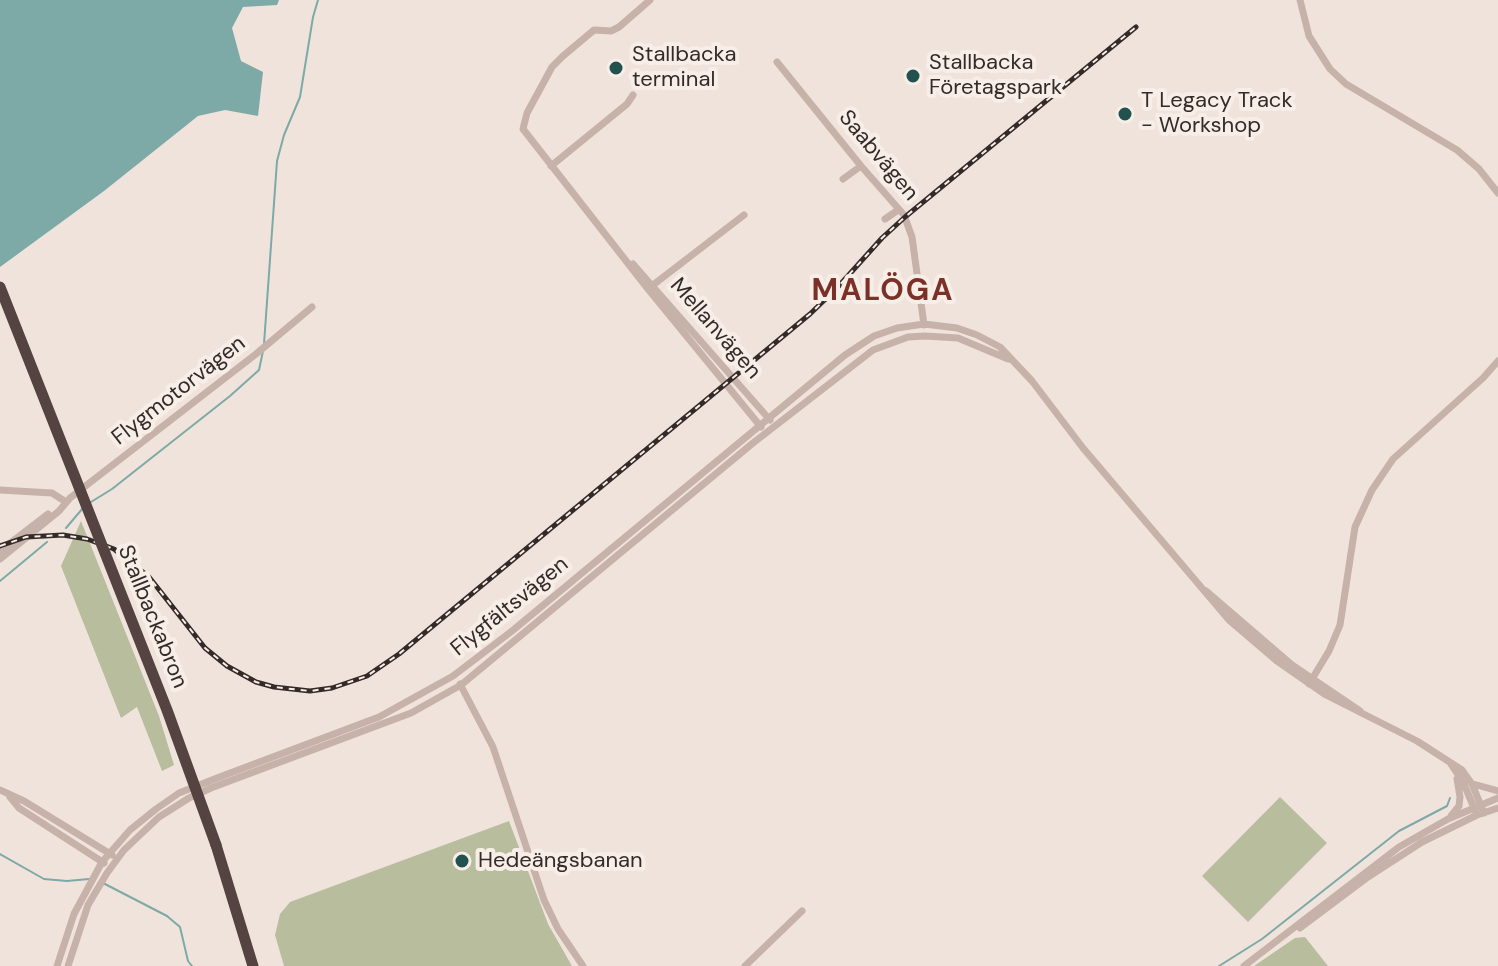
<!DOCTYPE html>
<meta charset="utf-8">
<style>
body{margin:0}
canvas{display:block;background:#f0e3dc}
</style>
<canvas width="1498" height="966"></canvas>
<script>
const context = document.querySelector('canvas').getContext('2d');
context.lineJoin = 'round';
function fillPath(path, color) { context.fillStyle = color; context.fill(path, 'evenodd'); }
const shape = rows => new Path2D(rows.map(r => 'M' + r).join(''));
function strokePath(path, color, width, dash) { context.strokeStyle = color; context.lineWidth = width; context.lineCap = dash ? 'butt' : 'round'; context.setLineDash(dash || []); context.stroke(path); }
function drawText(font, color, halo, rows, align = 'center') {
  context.font = font + ' "DM Sans",sans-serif'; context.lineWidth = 8; context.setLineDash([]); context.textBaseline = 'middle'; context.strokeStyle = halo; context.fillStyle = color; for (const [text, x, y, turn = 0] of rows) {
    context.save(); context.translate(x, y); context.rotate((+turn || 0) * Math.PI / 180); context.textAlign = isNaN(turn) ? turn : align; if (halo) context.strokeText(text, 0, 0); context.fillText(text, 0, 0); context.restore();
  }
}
fillPath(shape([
 [81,521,159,716,174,765,162,771,137,707,121,718,61,566],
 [1280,797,1327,843,1248,922,1202,876],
 [509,821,548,924,572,966,284,966,275,935,280,914,290,902],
 [1305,937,1328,966,1254,966,1295,938]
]), '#b7bd9d');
fillPath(shape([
 [0,0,279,0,277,5,243,7,232,28,241,61,263,72,258,116,225,110,198,116,104,191,0,267]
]), '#7daaa6');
strokePath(shape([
 [264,344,277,161,284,135,300,97,313,17,318,0],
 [91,502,112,489,230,396,259,370,263,351],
 [66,528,83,508],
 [0,581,47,542],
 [0,854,44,879,67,881,89,879],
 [103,883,167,916,180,927,188,961,192,966],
 [1219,966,1262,939,1399,831,1447,806,1450,798]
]), '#7daaa6', 2);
strokePath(shape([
 [650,0,619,27,611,31,594,30,563,56,552,67,527,113,523,129,648,289,761,427],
 [1300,0,1309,36,1330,69,1346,84,1457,150,1479,169,1498,193],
 [777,62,861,166,904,215,912,237,924,325],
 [551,166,627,104,633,95],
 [843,179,861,166],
 [885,219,898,210],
 [633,264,770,420],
 [653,285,744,215],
 [0,490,52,493,66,502],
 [0,551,48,514],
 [0,559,59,511,70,498,256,354,312,307],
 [1206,591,1292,665,1360,711],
 [460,684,493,747,544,900,558,929,583,966],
 [1309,684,1329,651,1340,625,1355,527,1372,490,1393,459,1483,378,1498,361],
 [1451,764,1463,782,1475,810],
 [1473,784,1498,791],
 [0,790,24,801,112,855],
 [10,797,19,808,104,863],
 [1451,816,1459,806,1460,797,1457,779],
 [1300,928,1368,877,1422,842,1477,815,1498,808],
 [57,966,74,914,102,862,130,830,156,809,179,793,217,778,379,717,453,676,512,631,845,355,874,336,897,328,924,324,957,328,977,335,1000,347,1032,381,1083,448,1229,620,1277,661,1326,695,1417,741,1462,770,1472,784,1484,813],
 [68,966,88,905,107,873,124,850,159,817,189,798,211,788,411,713,461,685,753,443,873,350,908,337,925,336,958,338,1008,359],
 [745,966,802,911],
 [1244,966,1399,847,1448,819,1498,798]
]), '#c7b2a9', 7);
strokePath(shape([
 [216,845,253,966]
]), '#544340', 11);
const rail = shape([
 [0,546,26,537,63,535,87,539,114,549,149,577,205,648,227,666,256,682,274,687,310,691,332,688,367,676,399,654,810,314,837,288,882,238,905,217,1136,27]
]);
strokePath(rail, '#342a28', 5);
strokePath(rail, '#f8eee8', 2, [6]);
strokePath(shape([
 [0,287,167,710,216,845]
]), '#544340', 11);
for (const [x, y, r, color] of [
 [616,68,8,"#21524f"],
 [913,76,8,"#21524f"],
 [1125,114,8,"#21524f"],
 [462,861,8,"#21524f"]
]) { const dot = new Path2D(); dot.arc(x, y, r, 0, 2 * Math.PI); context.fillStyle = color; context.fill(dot); strokePath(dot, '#f8eee8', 3); }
drawText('22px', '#342a28', '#f8eee8', [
 ["Stallbacka",632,55],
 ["terminal",632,80],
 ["Stallbacka",929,63],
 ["Företagspark",929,88],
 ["T Legacy Track",1141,101],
 ["- Workshop",1141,126],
 ["Hedeängsbanan",478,861]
], 'left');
drawText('22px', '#342a28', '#f8eee8', [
 ["Saabvägen",878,156,50],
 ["Mellanvägen",715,329,49],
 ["Flygmotorvägen",179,391,-38],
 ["Flygfältsvägen",510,607,-39],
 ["Stallbackabron",152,617,68]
]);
context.letterSpacing = '2px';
drawText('bold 30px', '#7c3128', '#f8eee8', [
 ["MALÖGA",883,292]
]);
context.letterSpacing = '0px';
</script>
